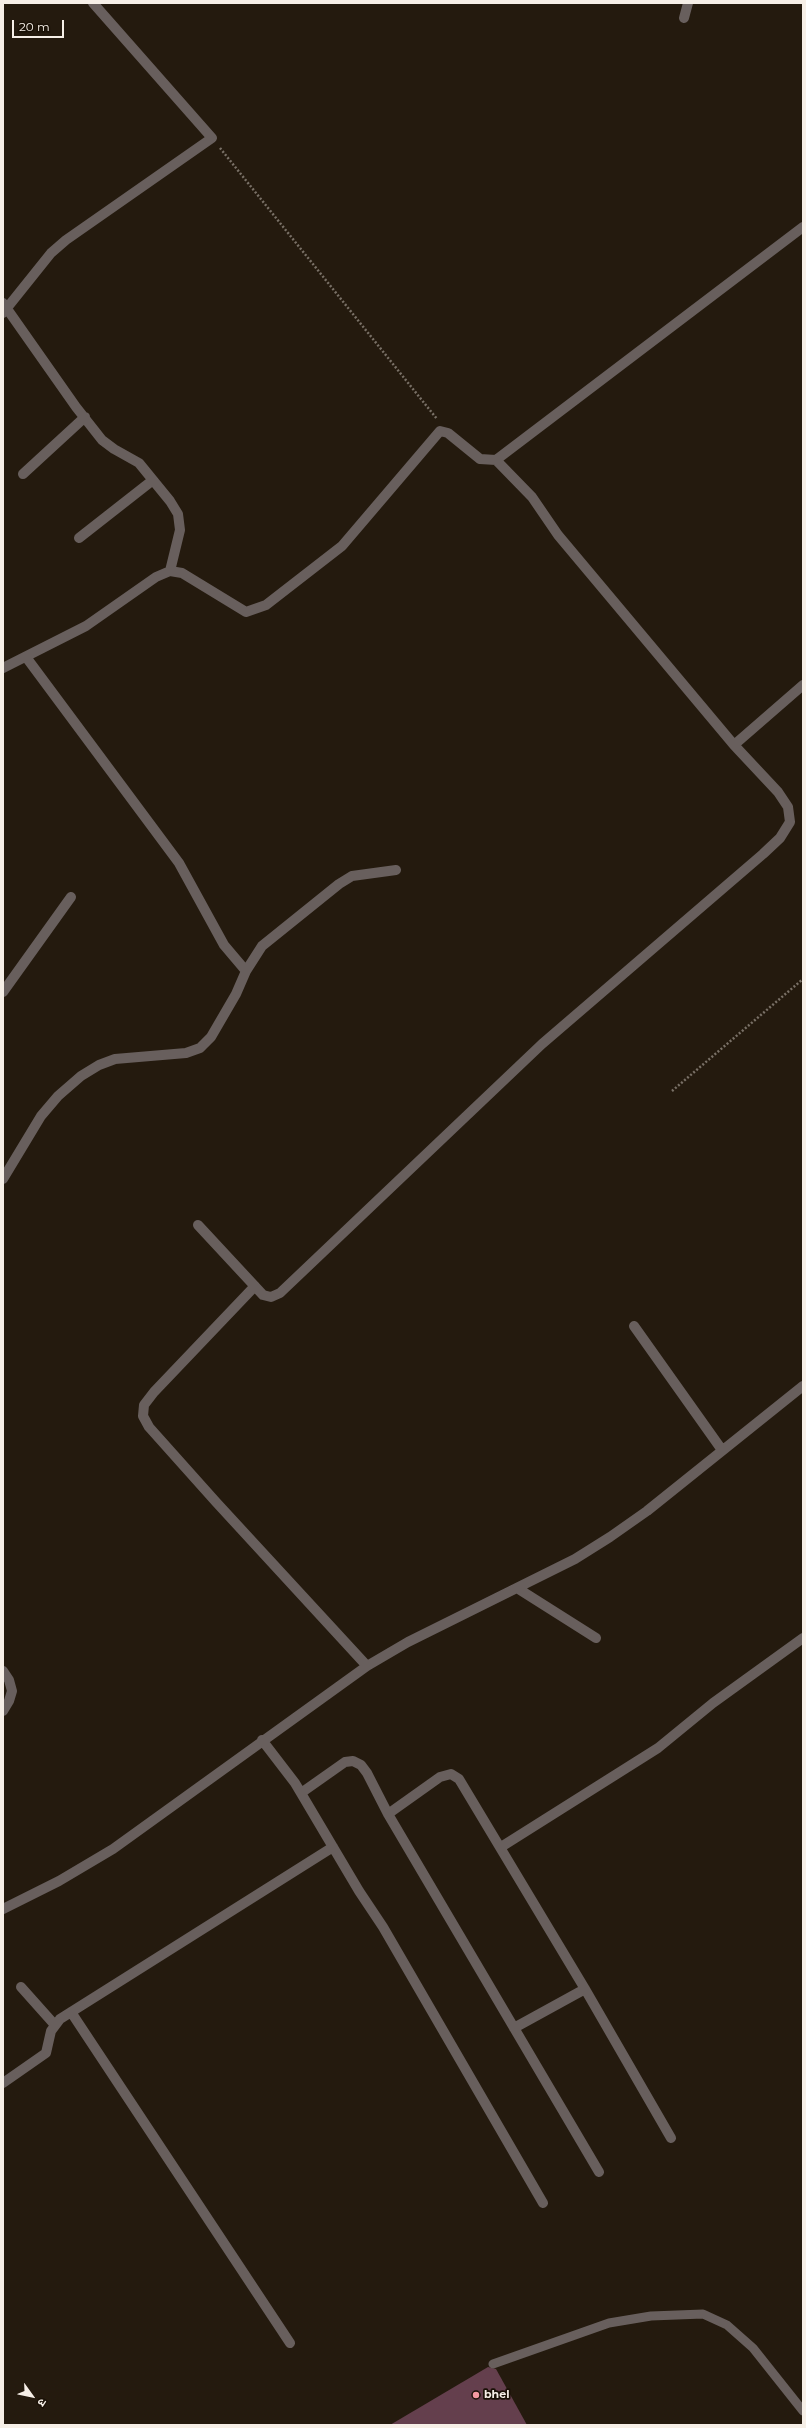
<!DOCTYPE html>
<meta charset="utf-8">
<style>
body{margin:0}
#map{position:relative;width:806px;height:2428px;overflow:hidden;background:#241a0e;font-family:Montserrat,"Noto Sans Devanagari",sans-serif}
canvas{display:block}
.frame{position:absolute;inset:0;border:4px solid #f6efe7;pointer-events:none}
.north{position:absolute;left:12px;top:2376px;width:40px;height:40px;-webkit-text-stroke:3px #1a1106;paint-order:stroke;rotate:123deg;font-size:11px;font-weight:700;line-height:16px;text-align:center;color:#f6efe7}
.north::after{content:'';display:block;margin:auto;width:14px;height:18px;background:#f6efe7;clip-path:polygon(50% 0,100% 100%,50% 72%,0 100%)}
.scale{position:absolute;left:12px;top:20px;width:52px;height:18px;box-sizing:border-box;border:2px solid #f6efe7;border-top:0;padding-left:5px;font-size:12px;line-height:14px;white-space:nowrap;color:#f6efe7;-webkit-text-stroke:3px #1a1106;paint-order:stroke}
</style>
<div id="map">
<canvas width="806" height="2428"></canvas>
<div class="frame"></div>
<div class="north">उ</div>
<div class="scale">20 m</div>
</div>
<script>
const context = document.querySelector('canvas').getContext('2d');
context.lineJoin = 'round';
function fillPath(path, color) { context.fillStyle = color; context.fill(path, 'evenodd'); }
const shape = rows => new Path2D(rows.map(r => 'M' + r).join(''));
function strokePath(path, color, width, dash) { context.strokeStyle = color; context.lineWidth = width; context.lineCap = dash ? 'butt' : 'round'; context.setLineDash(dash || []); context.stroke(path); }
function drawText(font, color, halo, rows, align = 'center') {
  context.font = font + ' Montserrat,sans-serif'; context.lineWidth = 3.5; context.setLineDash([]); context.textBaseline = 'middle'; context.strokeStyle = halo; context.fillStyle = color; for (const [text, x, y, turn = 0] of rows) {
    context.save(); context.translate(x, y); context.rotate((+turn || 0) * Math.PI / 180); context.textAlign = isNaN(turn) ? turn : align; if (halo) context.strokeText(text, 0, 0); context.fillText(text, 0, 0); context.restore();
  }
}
fillPath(shape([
 [488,2367,496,2369,527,2425,390,2425]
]), '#643f4d');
strokePath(shape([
 [220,148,437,419],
 [672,1091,803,979]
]), '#797066', 2.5, [2, 2]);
strokePath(shape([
 [493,2364,609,2323,651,2316,703,2314,727,2325,753,2348,803,2411]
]), '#685f5d', 9);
strokePath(shape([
 [684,18,688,3],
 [3,303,76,407,102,440,114,449,139,463,170,501,178,514,180,530,170,571],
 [3,313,51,253,66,240,212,138,93,3],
 [23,474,85,417],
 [79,538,153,480],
 [26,657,179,863,224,945,246,971],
 [3,668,86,626,156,577,170,571,182,573,246,612,266,605,342,546,440,431,448,433,480,459,496,460,803,227],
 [734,745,803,685],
 [3,992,71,897],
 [3,1179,41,1116,58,1096,81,1076,99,1065,115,1059,186,1053,200,1048,211,1037,236,994,246,971,262,946,339,884,352,876,396,870],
 [198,1225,263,1295,271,1297,280,1293,542,1044,763,854,780,838,790,822,788,807,778,792,734,745,558,535,532,497,496,460],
 [255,1286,154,1392,144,1405,143,1416,149,1427,216,1502,367,1666],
 [634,1326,722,1450],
 [517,1588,596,1638],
 [3,1671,9,1680,12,1691,9,1701,3,1711],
 [262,1740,295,1783,359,1891,383,1927,543,2203],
 [301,1793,345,1762,353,1761,361,1765,367,1773,388,1814,599,2172],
 [388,1814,440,1777,451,1774,459,1779,585,1989,671,2138],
 [501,1847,658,1748,713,1703,803,1638],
 [3,1909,59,1881,113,1849,367,1666,408,1642,575,1559,610,1537,647,1511,803,1386],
 [21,1987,54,2024],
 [71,2012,290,2343],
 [514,2028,585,1989],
 [3,2083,46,2053,51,2031,60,2019,333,1847]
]), '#685f5d', 10);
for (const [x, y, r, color] of [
 [476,2395,4,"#f49aa1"]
]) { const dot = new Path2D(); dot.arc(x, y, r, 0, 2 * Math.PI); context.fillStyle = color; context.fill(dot); strokePath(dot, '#1a1106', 1.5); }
drawText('bold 11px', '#f6efe7', '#1a1106', [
 ["bhel",484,2395]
], 'left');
</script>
